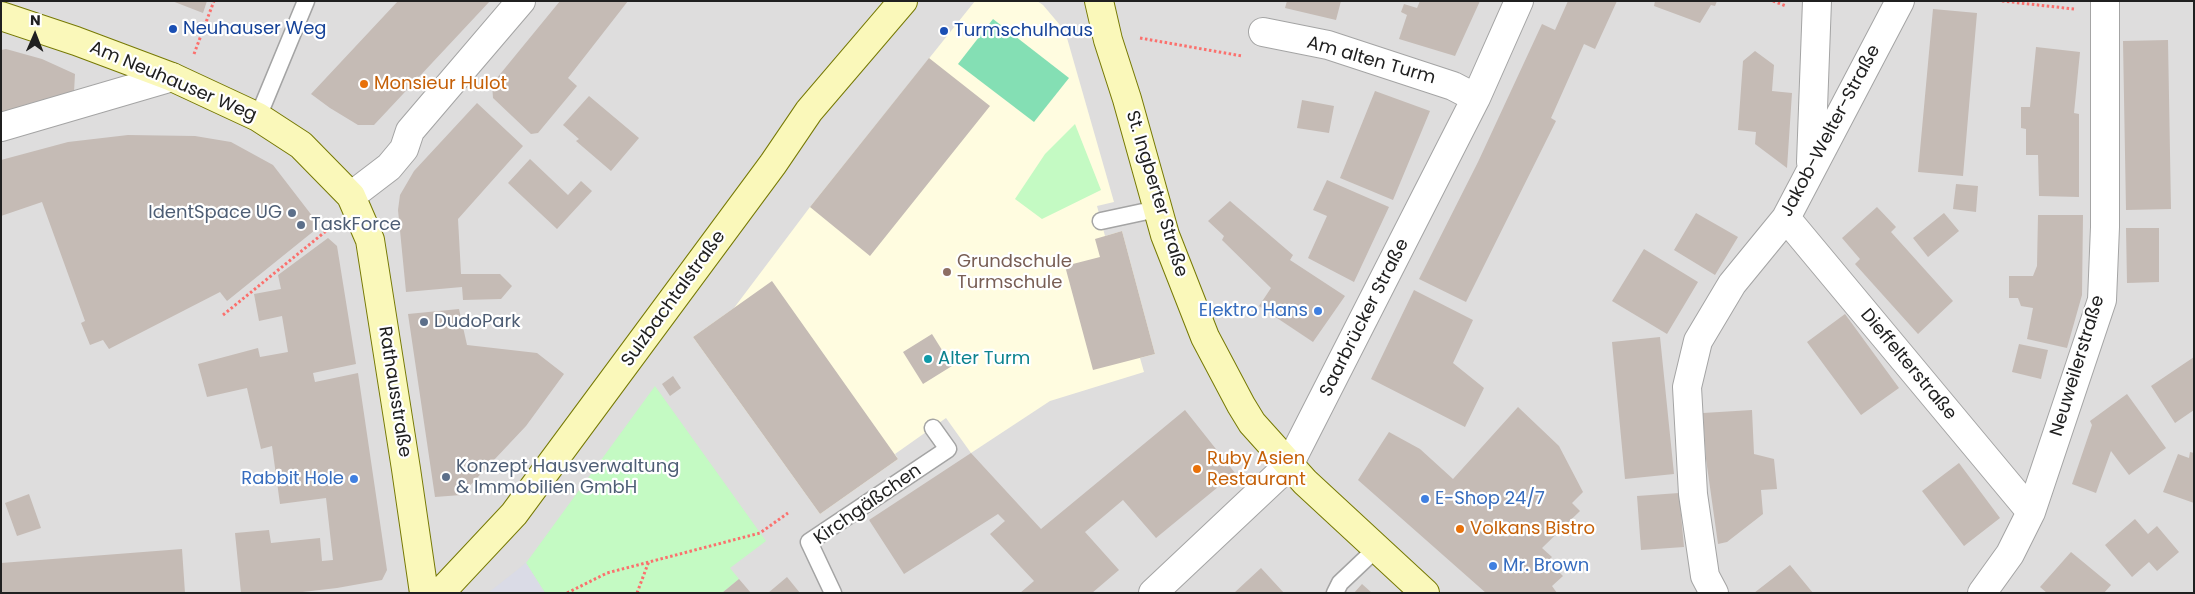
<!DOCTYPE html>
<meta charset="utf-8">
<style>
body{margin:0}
#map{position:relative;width:2195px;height:594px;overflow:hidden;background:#f0ece6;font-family:Poppins,sans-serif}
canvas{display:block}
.frame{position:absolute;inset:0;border:2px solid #202020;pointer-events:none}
.north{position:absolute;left:10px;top:10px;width:50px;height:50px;-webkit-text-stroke:4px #fff;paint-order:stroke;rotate:1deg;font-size:14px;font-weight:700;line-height:20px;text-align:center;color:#202020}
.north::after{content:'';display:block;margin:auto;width:18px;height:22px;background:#202020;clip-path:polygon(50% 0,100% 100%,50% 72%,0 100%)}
</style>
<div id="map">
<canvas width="2195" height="594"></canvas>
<div class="frame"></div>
<div class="north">N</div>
</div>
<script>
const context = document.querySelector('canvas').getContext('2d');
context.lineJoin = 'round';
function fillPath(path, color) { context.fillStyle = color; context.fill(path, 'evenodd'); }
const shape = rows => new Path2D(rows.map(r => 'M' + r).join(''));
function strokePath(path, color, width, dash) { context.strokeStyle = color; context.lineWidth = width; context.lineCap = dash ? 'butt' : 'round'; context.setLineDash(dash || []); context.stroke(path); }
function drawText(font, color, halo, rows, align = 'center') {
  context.font = font + ' Poppins,sans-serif'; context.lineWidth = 4.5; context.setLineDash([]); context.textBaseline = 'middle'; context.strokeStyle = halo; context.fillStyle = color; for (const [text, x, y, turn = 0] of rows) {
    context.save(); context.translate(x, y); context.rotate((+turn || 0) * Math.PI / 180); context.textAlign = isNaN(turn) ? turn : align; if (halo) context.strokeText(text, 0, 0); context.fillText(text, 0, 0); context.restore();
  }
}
fillPath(shape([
 [1,1,2194,1,2194,593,1,593]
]), '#dedddd');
fillPath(shape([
 [975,1,1037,1,1043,5,1065,31,1114,202,1097,206,1105,236,1122,231,1155,354,1140,358,1144,372,1050,401,971,453,946,418,895,454,898,459,820,514,693,337,734,308,810,207]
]), '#fffce0');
fillPath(shape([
 [1075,124,1101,190,1042,219,1015,199,1045,154],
 [655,386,766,541,730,568,739,579,722,593,545,593,526,563]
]), '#c4fac3');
fillPath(shape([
 [993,19,1069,78,1034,122,958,64]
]), '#84dfb4');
fillPath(shape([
 [526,563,545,593,488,593]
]), '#dadbe6');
fillPath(shape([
 [172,1,207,1,203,13],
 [398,1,490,1,374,125,358,125,330,108,311,94],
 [560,1,628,1,568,78,577,86,538,133,531,134,493,98,492,84],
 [1287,1,1341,1,1336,20,1285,8],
 [1420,1,1480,1,1455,56,1399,39,1407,15,1401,12,1404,4,1417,8],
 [1568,1,1617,1,1595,49,1584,44,1551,118,1556,121,1466,302,1419,279,1478,162,1542,24,1555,30],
 [1655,1,1717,1,1715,6,1711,5,1700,23,1654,6],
 [1933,9,1977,13,1963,176,1918,172],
 [2168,40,2171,209,2126,210,2123,41],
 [2036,47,2080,52,2074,113,2079,114,2079,197,2039,196,2038,155,2026,155,2026,129,2021,128,2021,107,2030,107],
 [6,49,42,59,75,74,74,92,1,114,1,50],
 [1755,51,1774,65,1772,91,1792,93,1787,168,1755,144,1756,132,1738,130,1743,61],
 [929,58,990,106,870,256,810,207],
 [1375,91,1430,111,1393,200,1340,178],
 [589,96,639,138,611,171,576,141,579,139,563,125],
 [1302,100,1334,106,1329,133,1297,128],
 [477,103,523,146,458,219,461,274,500,274,512,286,501,299,463,300,462,287,406,292,398,210,400,195,414,171],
 [128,135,195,136,231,142,273,165,320,226,227,301,220,292,109,349,103,340,90,345,81,323,85,321,42,202,1,216,1,160,68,142],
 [530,159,568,195,581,181,592,191,557,229,508,183],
 [1327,180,1389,207,1354,282,1308,258,1327,216,1313,210],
 [1956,184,1978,186,1976,212,1953,209],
 [1230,201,1293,255,1290,260,1345,296,1313,342,1259,306,1271,288,1222,240,1224,236,1208,221],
 [1877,207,1896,227,1891,232,1953,301,1918,334,1855,264,1860,259,1842,238],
 [1696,213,1738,237,1715,275,1674,250],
 [1944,213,1959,231,1928,257,1913,238],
 [2038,215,2083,215,2082,295,2067,348,2027,339,2033,308,2021,306,2018,298,2009,298,2009,276,2033,276,2037,266],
 [2126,228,2159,228,2159,282,2127,283],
 [1122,231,1155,354,1093,370,1065,266,1100,257,1095,239],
 [328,238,337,246,356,364,313,373,315,382,358,373,387,570,382,580,337,588,294,593,241,593,235,533,269,530,271,543,320,538,322,561,333,560,326,498,280,504,272,446,261,449,247,388,207,397,198,364,258,348,260,357,288,352,282,316,259,321,254,294,281,289,278,275],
 [1644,249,1698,282,1667,334,1612,301],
 [772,281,898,459,820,514,693,337],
 [1414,290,1473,320,1453,363,1484,388,1465,427,1371,379],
 [459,309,467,345,537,353,564,374,526,426,461,495,435,497,408,314],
 [1845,314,1899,388,1861,415,1807,342],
 [932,334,952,366,923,384,903,352],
 [1660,337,1674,474,1625,479,1612,342],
 [2019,344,2048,350,2041,379,2012,372],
 [2194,357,2194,410,2175,423,2151,386],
 [673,376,681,388,670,396,662,384],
 [2127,394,2166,448,2129,475,2111,451,2096,493,2072,484,2092,425,2090,421],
 [1518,407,1559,446,1583,492,1572,503,1580,511,1542,548,1552,557,1548,561,1563,576,1552,586,1557,593,1486,593,1358,480,1389,432,1420,449,1453,479],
 [1185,410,1235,473,1156,538,1123,500,1085,532,1119,570,1092,593,1020,593,1034,581,990,534,1005,521,998,514,904,574,869,520,971,453,1041,529],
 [1752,410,1754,454,1774,459,1777,489,1761,490,1763,514,1727,542,1718,544,1706,459,1703,413],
 [2190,452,2194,453,2194,503,2163,492,2178,454,2189,458],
 [1959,463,2000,518,1964,546,1922,491],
 [1679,493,1684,547,1641,550,1637,496],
 [29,494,41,528,17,536,5,503],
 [2135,519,2148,534,2157,526,2179,552,2157,571,2149,562,2132,577,2105,545],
 [182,549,185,593,1,593,1,563],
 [2071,552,2111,585,2104,593,2047,593,2040,587],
 [1790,565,1813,593,1754,593],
 [1261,568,1284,593,1234,593],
 [787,577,800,593,768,593],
 [739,579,751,593,722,593],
 [1362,584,1372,593,1354,593]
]), '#c5bbb5');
const lane = shape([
 [258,117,306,1],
 [1101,221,1157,209],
 [833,593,809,542,948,449,933,428],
 [1335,593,1340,583,1377,548]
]);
const street = shape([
 [1263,32,1328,45,1453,86,1476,98],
 [1,127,172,77],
 [1811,162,1817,1],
 [351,196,389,167,404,149,410,131,521,1],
 [1786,218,2031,512],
 [1153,593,1289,465,1476,98,1519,1],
 [1714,593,1705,576,1693,494,1687,387,1698,341,1732,284,1786,218,1900,1],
 [1982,593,2010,554,2031,512,2102,300,2105,227,2105,1]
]);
const secondary = shape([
 [1099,1,1108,40,1127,99,1165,235,1205,337,1241,405,1252,423,1305,482,1425,593],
 [1,16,76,41,172,77,258,117,301,145,351,196,370,240,406,469,424,593],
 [440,593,514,514,773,164,809,111,903,1]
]);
strokePath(lane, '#a4a4a4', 19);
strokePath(street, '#a4a4a4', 30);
strokePath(secondary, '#767904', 30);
strokePath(shape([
 [1773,1,1786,6],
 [2002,1,2074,9],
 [1140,38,1242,56],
 [194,54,214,1],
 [223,315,331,227],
 [567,593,607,573,760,533,788,513],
 [637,593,649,561]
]), '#fb706d', 3, [2.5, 2.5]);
strokePath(lane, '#fff', 16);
strokePath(street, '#fff', 28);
strokePath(secondary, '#faf8ba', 28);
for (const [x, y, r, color] of [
 [173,29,5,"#1a4fb4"],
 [944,31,5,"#1a4fb4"],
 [364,84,5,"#e8710a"],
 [292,213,5,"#5c6f8a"],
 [301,225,5,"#5c6f8a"],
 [947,272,5,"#8d6e63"],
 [1318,311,5,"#3f7fe0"],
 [424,322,5,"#5c6f8a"],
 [928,359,5,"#0f9aa8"],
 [1197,469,5,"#e8710a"],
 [446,477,5,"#5c6f8a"],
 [354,479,5,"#3f7fe0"],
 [1425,499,5,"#3f7fe0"],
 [1460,529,5,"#e8710a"],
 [1493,566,5,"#3f7fe0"]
]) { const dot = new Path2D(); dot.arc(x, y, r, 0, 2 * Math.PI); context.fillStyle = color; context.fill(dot); strokePath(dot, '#fff', 2); }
drawText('18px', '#164399', '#fff', [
 ["Neuhauser Weg",183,29],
 ["Turmschulhaus",954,31]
], 'left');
drawText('18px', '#202020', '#fff', [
 ["Am alten Turm",1371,61,16],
 ["Am Neuhauser Weg",173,82,23],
 ["Jakob-Welter-Straße",1831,131,-62],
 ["St. Ingberter Straße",1156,194,73],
 ["Sulzbachtalstraße",674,299,-54],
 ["Saarbrücker Straße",1365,318,-63],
 ["Dieffelterstraße",1908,365,50],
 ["Neuweilerstraße",2078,366,-73],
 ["Rathausstraße",394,392,81],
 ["Kirchgäßchen",868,505,-35]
]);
drawText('18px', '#c56008', '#fff', [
 ["Monsieur Hulot",374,84],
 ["Ruby Asien",1207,459],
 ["Restaurant",1207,480],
 ["Volkans Bistro",1470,529]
], 'left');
drawText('18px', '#4e5e75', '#fff', [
 ["IdentSpace UG",282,213,"right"],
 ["TaskForce",311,225],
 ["DudoPark",434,322],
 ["Konzept Hausverwaltung",456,467],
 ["& Immobilien GmbH",456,488]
], 'left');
drawText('18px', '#785e54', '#fff', [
 ["Grundschule",957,262],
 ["Turmschule",957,283]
], 'left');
drawText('18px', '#366cbe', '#fff', [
 ["Elektro Hans",1308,311],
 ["Rabbit Hole",344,479],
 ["E-Shop 24/7",1435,499,"left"],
 ["Mr. Brown",1503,566,"left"]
], 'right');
drawText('18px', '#0d838f', '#fff', [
 ["Alter Turm",938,359]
], 'left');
</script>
